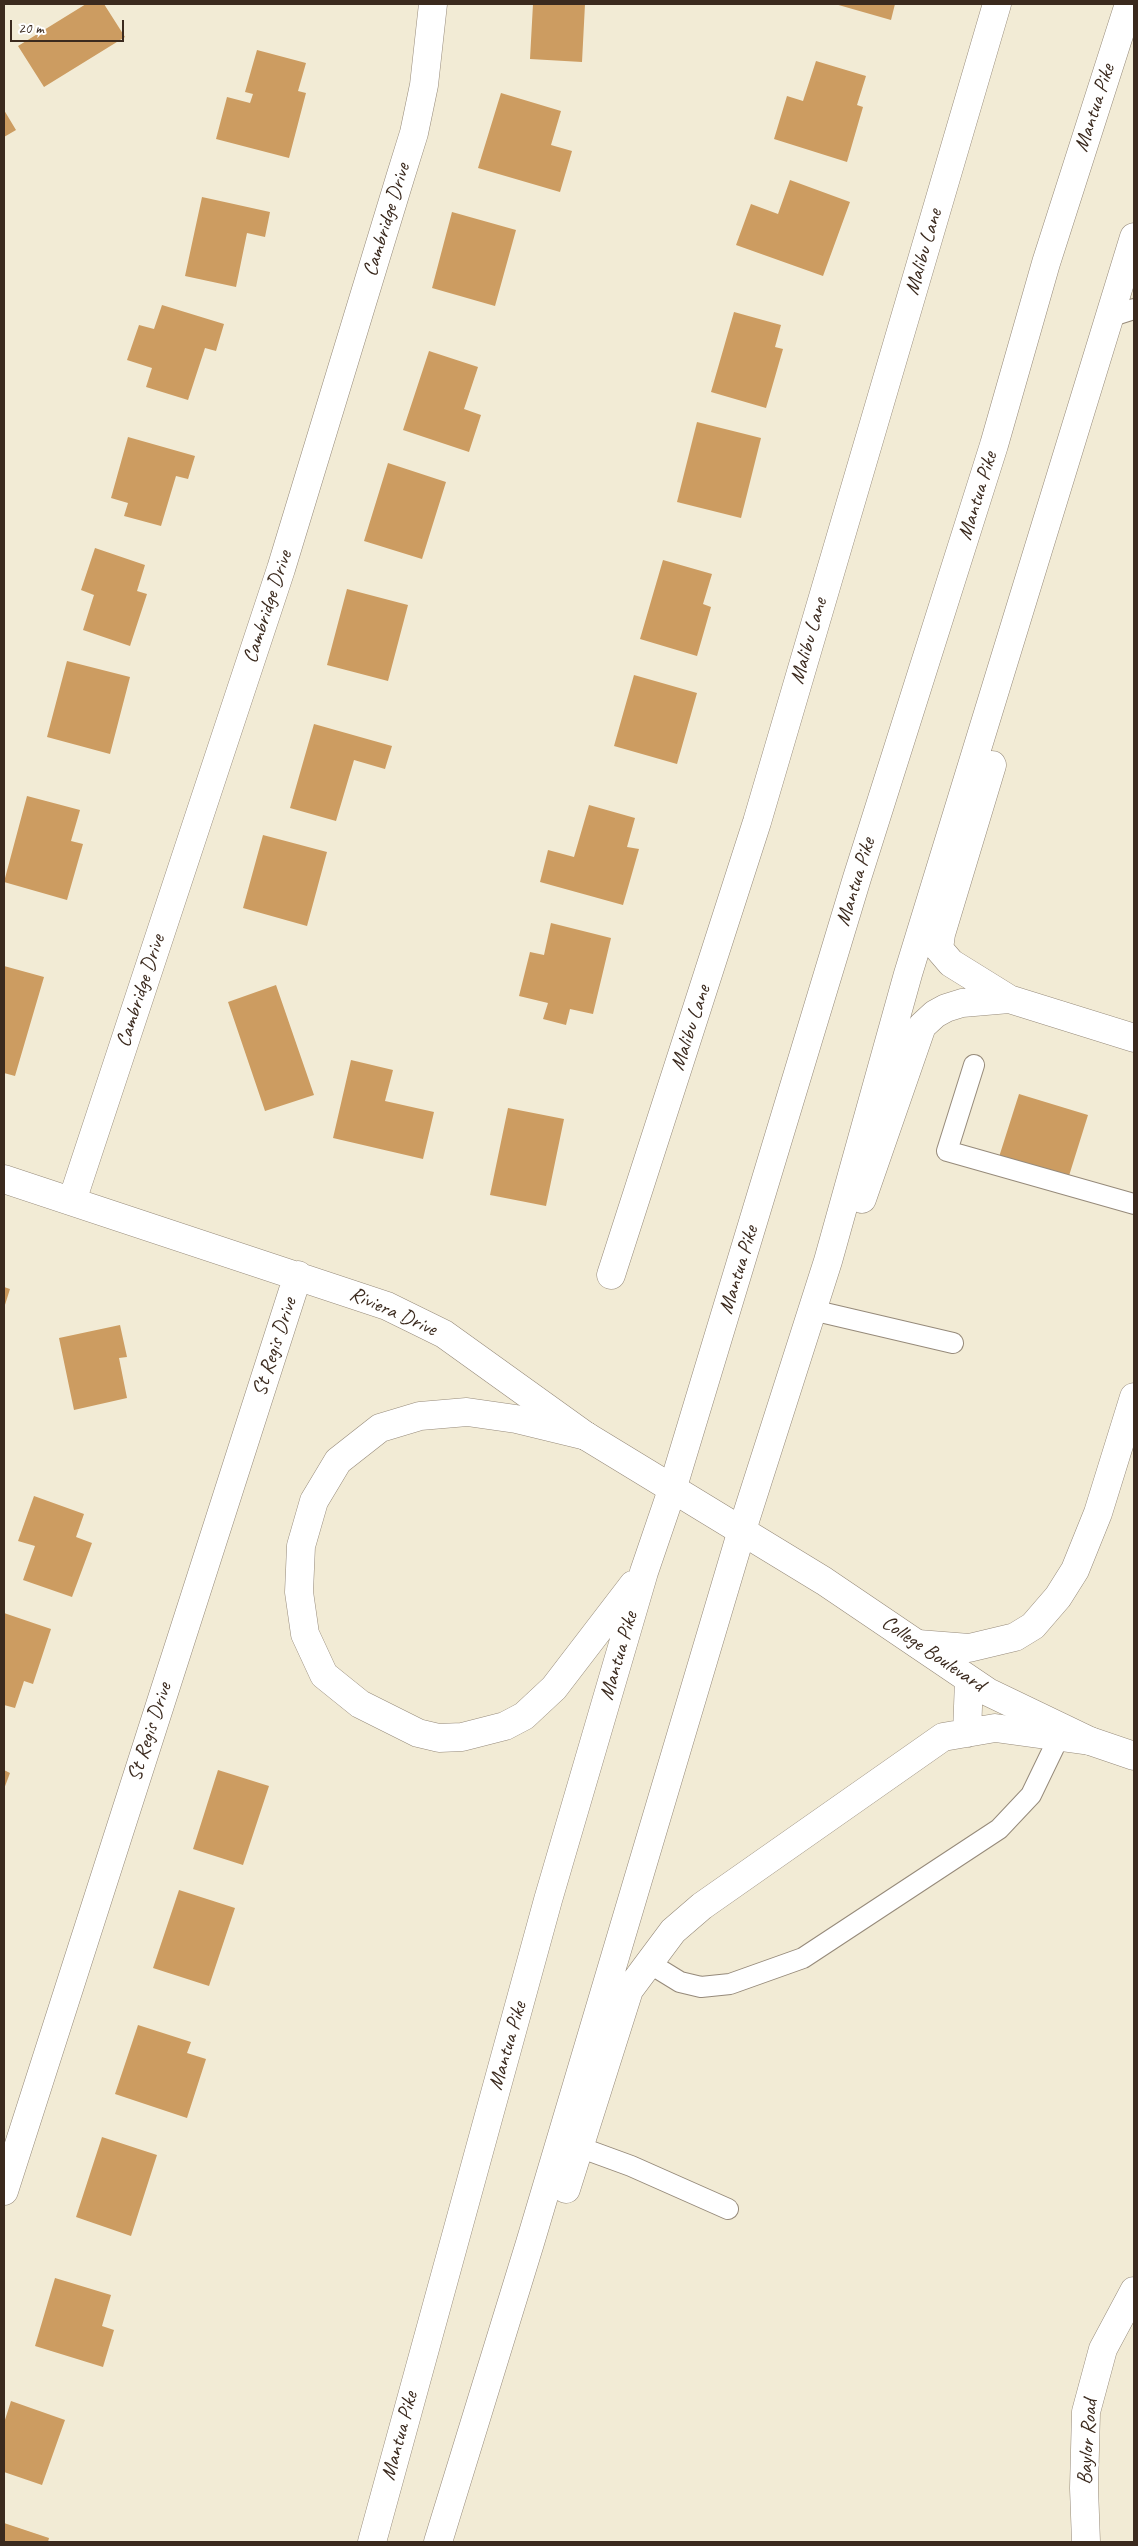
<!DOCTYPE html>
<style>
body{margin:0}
#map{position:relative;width:1138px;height:2546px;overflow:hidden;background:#f2ebd5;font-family:Caveat,sans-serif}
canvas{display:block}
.frame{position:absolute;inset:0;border:5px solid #3b2a1e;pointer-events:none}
.scale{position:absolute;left:10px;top:20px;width:114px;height:22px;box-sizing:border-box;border:2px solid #3b2a1e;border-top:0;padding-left:6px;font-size:15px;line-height:18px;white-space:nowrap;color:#3b2a1e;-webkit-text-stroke:4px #fff;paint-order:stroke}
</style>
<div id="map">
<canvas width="1138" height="2546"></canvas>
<div class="frame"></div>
<div class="scale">20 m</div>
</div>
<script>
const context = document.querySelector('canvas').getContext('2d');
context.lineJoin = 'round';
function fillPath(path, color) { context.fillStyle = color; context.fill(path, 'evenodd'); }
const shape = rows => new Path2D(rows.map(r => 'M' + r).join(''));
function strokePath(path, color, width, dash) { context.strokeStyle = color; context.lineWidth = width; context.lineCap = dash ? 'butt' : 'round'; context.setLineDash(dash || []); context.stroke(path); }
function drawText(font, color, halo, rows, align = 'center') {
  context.font = font + ' Caveat,sans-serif'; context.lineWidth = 5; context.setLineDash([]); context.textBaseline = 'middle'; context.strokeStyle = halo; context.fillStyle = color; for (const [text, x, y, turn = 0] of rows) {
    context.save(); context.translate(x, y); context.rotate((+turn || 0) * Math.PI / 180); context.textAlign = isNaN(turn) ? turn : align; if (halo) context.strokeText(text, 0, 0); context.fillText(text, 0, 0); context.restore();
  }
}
fillPath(shape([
 [86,4,104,4,125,37,44,87,18,46],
 [533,4,585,4,582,62,530,59],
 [835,4,895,4,891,20],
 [257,50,306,63,298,91,306,93,289,158,216,139,227,97,250,103,253,94,245,92],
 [816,61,866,76,857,105,863,107,847,162,774,139,787,96,803,101],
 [501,93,561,111,551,145,572,151,560,192,478,168],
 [4,110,16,130,4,137],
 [790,180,850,202,823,276,736,245,751,204,778,214],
 [202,197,270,212,265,237,247,233,236,287,185,276],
 [452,212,516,230,495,306,432,288],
 [162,305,224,324,216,351,205,348,188,400,146,387,152,368,127,360,139,325,154,329],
 [734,312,781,325,775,347,783,349,766,408,711,392],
 [429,351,478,367,464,409,481,415,469,452,403,430],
 [697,422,761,438,741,518,677,502],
 [128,437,195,456,188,479,176,476,161,526,124,516,128,503,111,498],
 [388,463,446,482,422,559,364,541],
 [95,548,145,565,137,591,147,594,130,646,83,630,94,595,81,590],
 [663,560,712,574,703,604,711,607,697,656,640,639],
 [347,589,408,605,388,681,327,665],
 [67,661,130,677,110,754,47,737],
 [634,675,697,693,677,764,614,746],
 [314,724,392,746,385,769,354,760,336,821,290,808],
 [27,796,80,810,71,841,83,844,67,900,4,882],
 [589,805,635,818,627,847,639,849,623,905,540,882,548,850,574,857],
 [263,835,327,852,307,926,243,908],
 [551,923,611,938,593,1014,570,1009,566,1025,543,1019,548,1003,519,996,530,952,544,955],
 [4,966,44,977,15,1076,4,1073],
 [276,985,314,1095,265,1111,228,1002],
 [351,1060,393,1070,385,1101,434,1112,423,1159,333,1138],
 [1019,1094,1088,1115,1068,1179,999,1157],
 [508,1108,564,1119,546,1206,490,1195],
 [4,1287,10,1289,4,1308],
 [120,1325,127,1357,119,1358,127,1398,74,1410,59,1338],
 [34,1496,84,1514,76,1537,92,1543,72,1597,23,1580,35,1546,18,1541],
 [4,1613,51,1629,33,1684,24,1681,15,1708,4,1705],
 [4,1770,10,1773,4,1789],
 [218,1770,269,1786,243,1865,193,1849],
 [179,1890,235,1908,209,1986,153,1968],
 [138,2025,191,2042,187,2053,206,2059,187,2118,115,2094],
 [102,2137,157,2155,131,2236,76,2217],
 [55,2278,111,2295,102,2326,114,2330,103,2367,35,2346],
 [11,2401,65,2420,42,2485,4,2472,4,2423],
 [4,2523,49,2538,48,2542,4,2542]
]), '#cc9c61');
const lane = shape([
 [1109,317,1134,309],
 [974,1065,947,1151,1134,1204],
 [812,1310,953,1343],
 [649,1963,680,1982,701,1987,730,1984,803,1958,999,1829,1031,1795,1059,1737],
 [579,2147,631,2166,728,2209]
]);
const street = shape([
 [4,1179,387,1306,444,1334,586,1436],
 [72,1201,281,569,400,178,414,133,424,85,433,4],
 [611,1275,757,822,997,4],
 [4,2191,298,1275],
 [1086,2542,1084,2488,1086,2412,1103,2349,1134,2291]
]);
const secondary = shape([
 [586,1436,824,1581,988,1692,1090,1741,1134,1756]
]);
const primary = shape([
 [992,765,941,934,939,949,951,963,1009,999,1134,1038],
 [862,1199,922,1026,935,1014,946,1008,962,1003,1009,999],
 [586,1436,516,1419,467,1412,420,1416,380,1428,338,1461,314,1501,301,1546,299,1592,305,1634,324,1675,360,1704,418,1733,439,1738,462,1737,505,1726,524,1716,554,1688,633,1585],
 [918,1644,969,1648,1015,1637,1033,1626,1058,1597,1075,1570,1098,1513,1134,1397],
 [967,1733,969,1680],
 [566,2189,629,1990,673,1931,702,1906,943,1737,995,1728,1090,1741],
 [372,2542,548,1900,644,1572,672,1490,857,878,994,445,1046,263,1129,4],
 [438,2542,530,2243,742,1530,828,1261,908,974,1134,237]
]);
strokePath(lane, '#968a7a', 22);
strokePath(street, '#968a7a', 29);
strokePath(secondary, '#968a7a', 29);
strokePath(primary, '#968a7a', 29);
strokePath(lane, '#fff', 20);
strokePath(street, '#fff', 28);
strokePath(secondary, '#fff', 28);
strokePath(primary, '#fff', 28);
drawText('21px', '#3b2a1e', '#fff', [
 ["Mantua Pike",1095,108,-72],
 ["Cambridge Drive",387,220,-73],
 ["Malibu Lane",924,252,-74],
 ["Mantua Pike",978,496,-73],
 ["Cambridge Drive",268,607,-72],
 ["Malibu Lane",809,641,-74],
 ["Mantua Pike",856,882,-73],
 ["Cambridge Drive",141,991,-72],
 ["Malibu Lane",691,1028,-72],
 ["Mantua Pike",739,1270,-73],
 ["Riviera Drive",393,1312,24],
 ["St Regis Drive",275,1347,-72],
 ["College Boulevard",933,1654,34],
 ["Mantua Pike",619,1656,-74],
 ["St Regis Drive",150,1732,-72],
 ["Mantua Pike",508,2046,-74],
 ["Mantua Pike",400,2436,-75],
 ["Baylor Road",1088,2442,-86]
]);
</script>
